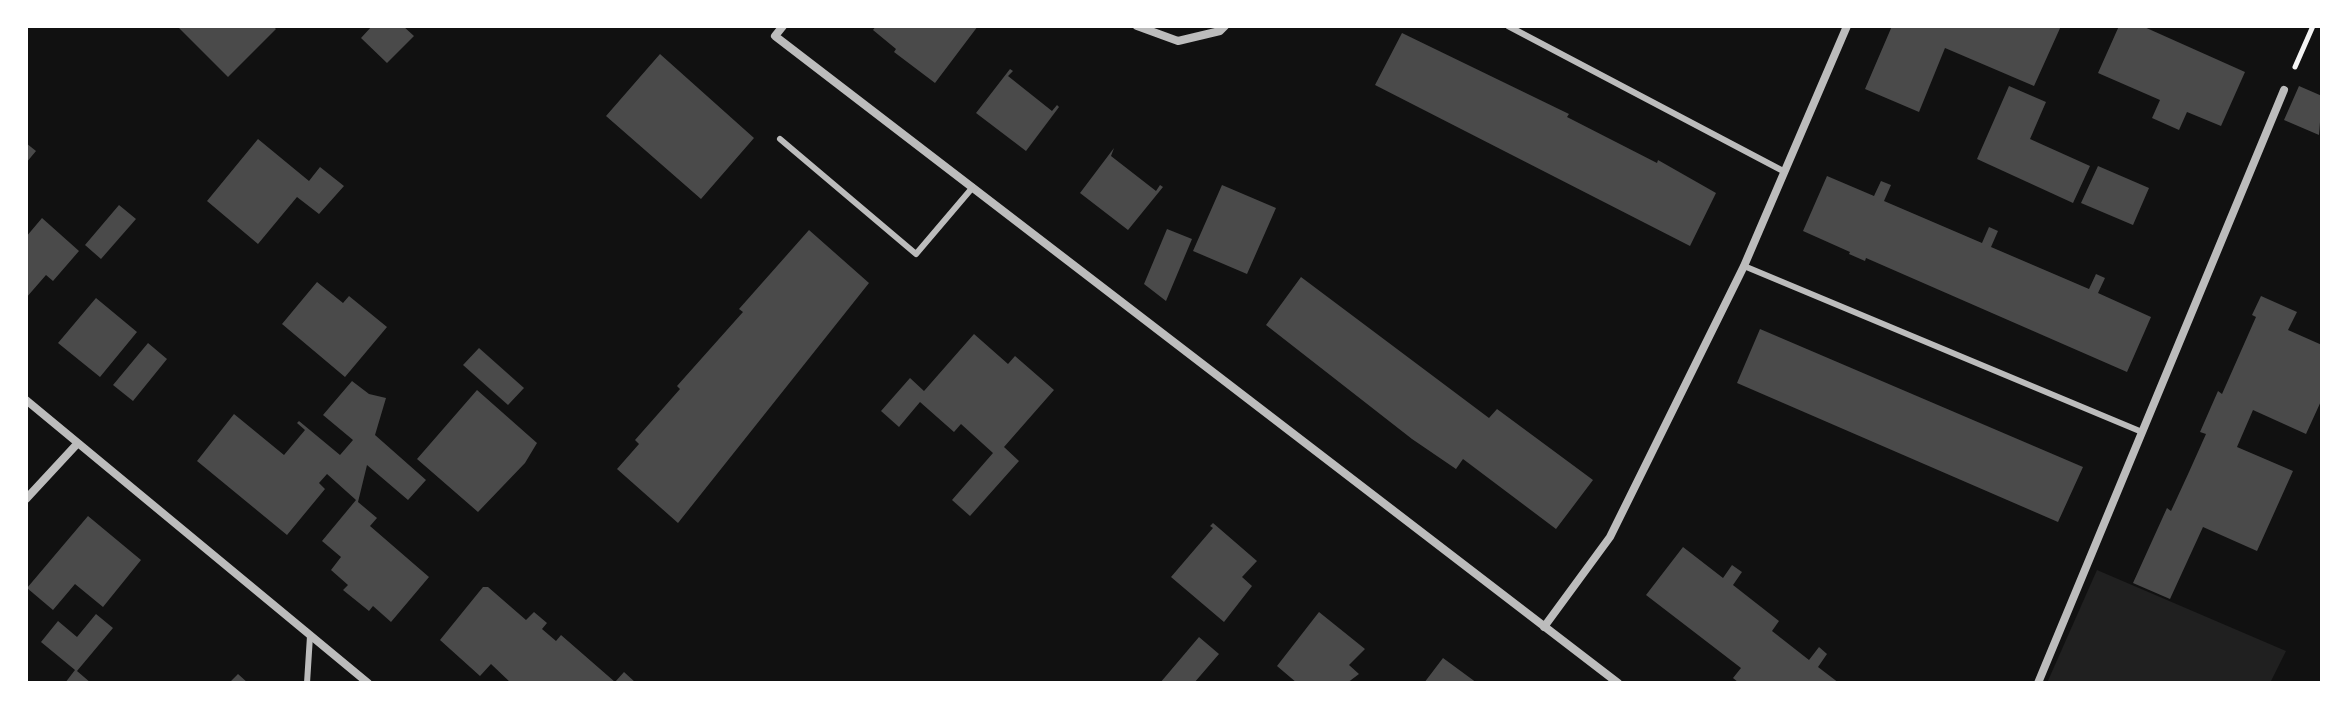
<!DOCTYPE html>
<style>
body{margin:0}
#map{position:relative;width:2348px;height:709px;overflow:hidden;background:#111;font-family:"Space Grotesk",sans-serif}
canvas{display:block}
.frame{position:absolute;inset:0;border:28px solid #fff;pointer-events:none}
</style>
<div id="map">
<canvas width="2348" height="709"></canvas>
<div class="frame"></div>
</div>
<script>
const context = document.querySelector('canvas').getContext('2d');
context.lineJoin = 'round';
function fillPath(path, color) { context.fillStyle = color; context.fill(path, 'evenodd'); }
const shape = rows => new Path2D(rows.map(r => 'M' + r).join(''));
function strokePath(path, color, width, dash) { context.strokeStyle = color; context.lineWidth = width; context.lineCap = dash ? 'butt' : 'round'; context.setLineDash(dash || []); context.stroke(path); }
fillPath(shape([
 [2097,570,2286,651,2270,683,2047,683]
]), '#202020');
fillPath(shape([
 [177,26,273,26,276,29,228,77],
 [372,26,403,26,414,36,387,63,361,38],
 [876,26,978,26,935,83,894,52,896,49,873,30],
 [1892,26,2061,26,2034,86,1945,48,1919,112,1865,89],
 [2119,26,2142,26,2245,72,2221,126,2187,112,2179,130,2152,118,2160,100,2098,73],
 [1402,33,1569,114,1567,117,1657,163,1658,160,1716,193,1690,246,1375,85],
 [660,54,754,138,701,199,606,116],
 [1010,69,1013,71,1008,76,1052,111,1057,105,1059,107,1026,151,976,113],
 [2009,86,2046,102,2030,139,2090,166,2073,203,1977,159],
 [2299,86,2322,96,2319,135,2284,120],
 [258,139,309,181,320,167,344,186,319,214,297,197,258,244,207,201],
 [26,143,36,151,26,163],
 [1114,148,1111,156,1156,191,1160,185,1163,187,1128,230,1080,193],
 [2098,166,2149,188,2133,225,2081,203],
 [1827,176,1874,196,1881,181,1891,185,1884,201,1982,243,1989,227,1998,231,1991,247,2089,289,2096,274,2105,278,2098,293,2151,317,2127,372,1866,258,1865,261,1849,254,1850,252,1803,231],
 [1222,185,1276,208,1247,274,1193,251],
 [119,205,136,219,101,259,85,245],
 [42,218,79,251,53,281,46,275,26,298,26,237],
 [1167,229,1192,239,1166,301,1144,284],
 [809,230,869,283,678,523,617,469,639,444,635,440,680,389,677,386,743,312,739,309],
 [1301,277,1489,418,1497,409,1593,480,1556,529,1463,459,1456,469,1412,439,1266,325],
 [317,282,343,303,349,296,387,327,345,377,282,324],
 [2261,296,2297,312,2288,330,2322,345,2322,399,2306,434,2253,410,2237,447,2293,471,2257,551,2203,527,2170,599,2133,583,2167,508,2171,511,2189,472,2206,434,2200,432,2218,391,2222,394,2256,317,2252,315],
 [96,298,137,332,100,377,58,343],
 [1760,329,2083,467,2058,522,1737,383],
 [974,334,1008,364,1015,356,1054,390,1004,447,1019,461,970,516,952,500,993,453,961,424,954,432,920,402,899,427,881,411,910,378,924,391],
 [148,343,167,359,133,401,113,385],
 [479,348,524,388,508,405,463,365],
 [352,381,369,394,386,398,375,435,426,480,408,500,367,465,358,502,377,518,370,526,429,577,391,622,373,606,369,611,343,590,348,585,331,570,341,557,322,541,356,500,327,474,319,483,325,489,287,535,197,461,234,414,284,455,305,430,297,423,299,421,340,455,353,440,323,415],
 [477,390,537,443,525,463,478,512,417,459],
 [88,516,141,560,103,607,75,584,53,610,27,588],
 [1213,523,1257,561,1242,577,1252,586,1224,622,1171,577,1213,528,1210,526],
 [1683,547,1723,578,1732,565,1742,572,1733,585,1779,621,1772,631,1809,660,1819,647,1827,654,1818,667,1839,683,1739,683,1733,678,1741,668,1646,595],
 [483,587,488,587,526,620,534,612,547,623,542,629,556,641,561,635,615,682,624,672,636,683,511,683,491,664,480,676,440,640],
 [1319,612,1365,649,1349,665,1359,674,1347,683,1297,683,1277,666],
 [96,614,113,628,77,671,91,683,65,683,75,670,41,642,58,621,77,637],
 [1199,637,1219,654,1194,683,1160,683],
 [1443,658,1477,683,1424,683],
 [238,674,248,683,229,683]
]), '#4a4a4a');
strokePath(shape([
 [2295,67,2313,26]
]), '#f5f5f5', 5);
strokePath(shape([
 [1508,26,1785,172],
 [780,139,916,254,973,187],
 [1744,266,2142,432],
 [307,683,310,636]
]), '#bcbcbc', 6);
strokePath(shape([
 [783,26,775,36,1618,683],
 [1137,26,1178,41,1220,31,1225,26],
 [26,400,368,683],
 [26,499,77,444],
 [1544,627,1610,537,1744,266,1847,26],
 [2038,683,2284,90]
]), '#bcbcbc', 8);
</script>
